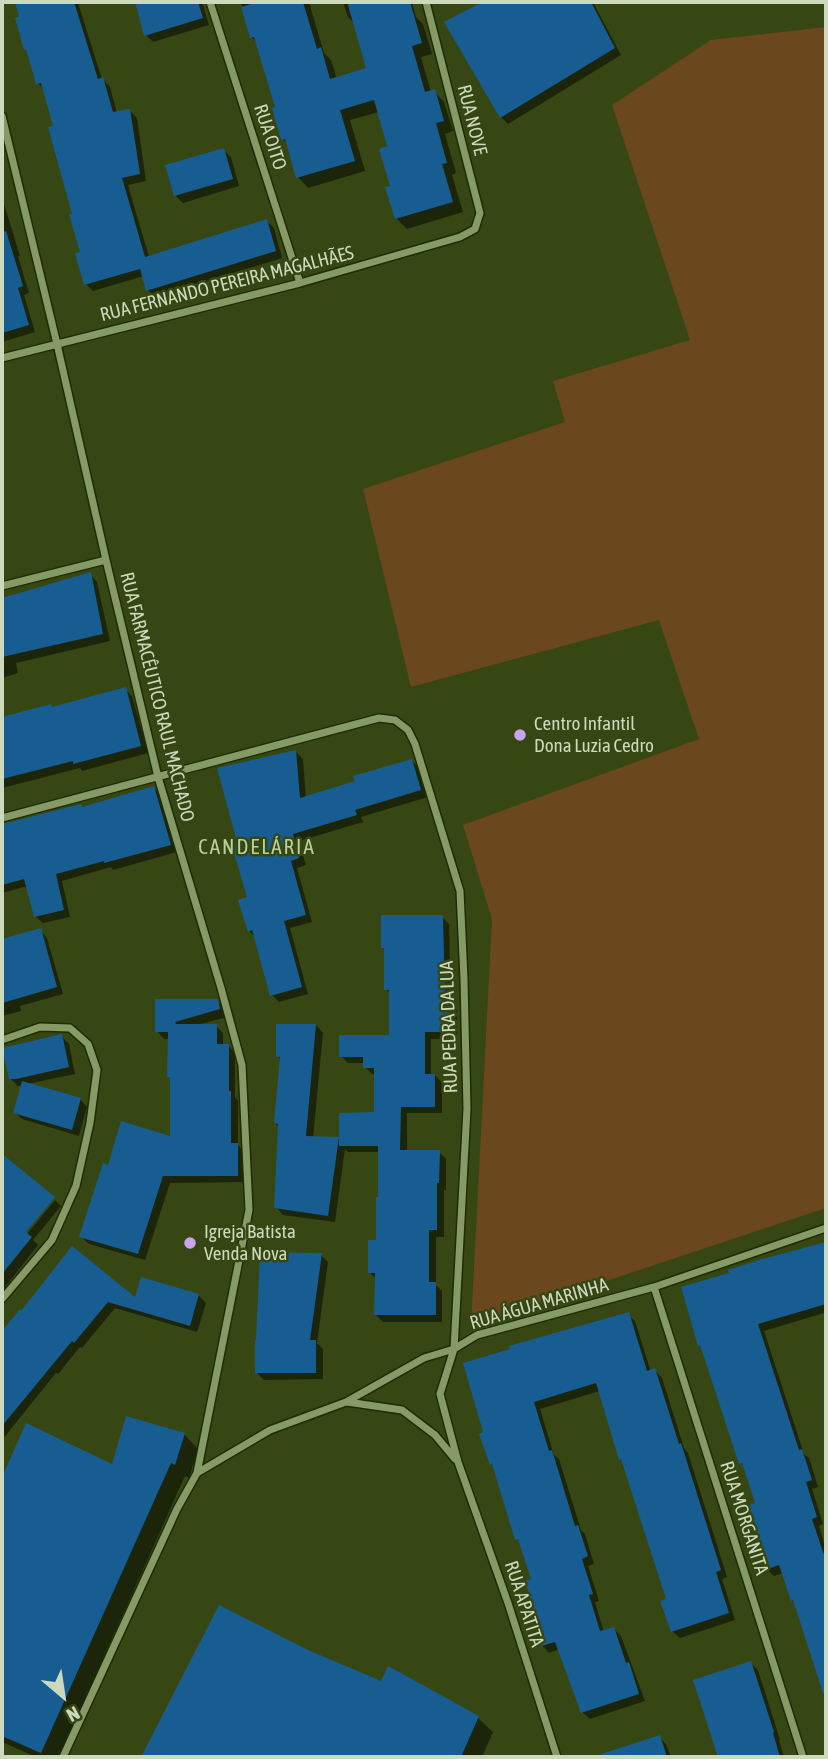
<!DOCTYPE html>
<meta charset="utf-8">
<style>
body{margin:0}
#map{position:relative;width:828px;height:1759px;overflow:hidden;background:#364713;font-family:"Asap Condensed",sans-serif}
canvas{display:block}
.frame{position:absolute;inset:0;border:4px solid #cdd9bd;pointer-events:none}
.north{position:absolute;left:28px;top:1661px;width:70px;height:70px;-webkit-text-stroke:5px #364713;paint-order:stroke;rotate:151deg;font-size:19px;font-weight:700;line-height:28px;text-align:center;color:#cdd9bd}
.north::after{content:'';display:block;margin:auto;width:24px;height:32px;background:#cdd9bd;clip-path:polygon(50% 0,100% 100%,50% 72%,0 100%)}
</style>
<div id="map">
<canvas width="828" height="1759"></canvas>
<div class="frame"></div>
<div class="north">N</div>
</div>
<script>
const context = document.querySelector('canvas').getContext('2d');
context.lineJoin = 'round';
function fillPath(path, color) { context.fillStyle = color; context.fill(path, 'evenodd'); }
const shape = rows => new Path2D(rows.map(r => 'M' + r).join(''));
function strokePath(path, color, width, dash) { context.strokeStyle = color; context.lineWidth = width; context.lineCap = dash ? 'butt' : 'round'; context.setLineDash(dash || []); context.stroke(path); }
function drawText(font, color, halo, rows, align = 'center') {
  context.font = font + ' "Asap Condensed",sans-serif'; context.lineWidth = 5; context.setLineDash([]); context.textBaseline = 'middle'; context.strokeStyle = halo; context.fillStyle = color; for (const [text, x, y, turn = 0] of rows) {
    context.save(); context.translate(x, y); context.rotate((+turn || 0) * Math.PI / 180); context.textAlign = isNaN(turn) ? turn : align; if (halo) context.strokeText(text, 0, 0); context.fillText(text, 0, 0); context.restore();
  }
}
fillPath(shape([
 [826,27,826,1208,471,1326,492,919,463,825,699,739,659,620,411,687,363,489,565,422,553,381,690,340,612,105,711,40]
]), '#6b471d');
fillPath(shape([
 [17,2,82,2,78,3,102,79,110,87,117,113,130,111,137,118,146,181,128,185,149,257,267,221,274,228,282,258,155,297,148,290,144,276,93,291,86,284,82,253,55,127,45,90,38,83],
 [136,2,202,2,209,25,153,42,146,35],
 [241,2,309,2,324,53,331,60,337,79,368,70,355,24,348,17,343,2,412,2,416,17,423,24,432,54,421,57,431,92,434,91,444,102,453,131,445,134,456,173,452,175,463,212,407,229,396,218,389,147,379,112,350,120,365,171,308,188,298,177,288,144,283,139,277,108,258,44,252,37],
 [486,2,593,2,621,55,508,124,501,117,447,23],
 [223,150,231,157,239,186,183,203,176,196,167,166],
 [2,197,20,256,18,256,29,293,24,295,35,332,2,342],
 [90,574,97,582,110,641,16,663,18,673,2,678,2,606],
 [125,689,132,696,148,753,82,771,80,768,2,788,2,718,50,706,53,709],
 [296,752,303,759,306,798,357,783,412,761,419,768,428,797,361,817,363,822,299,841,306,865,297,868,312,922,290,928,308,994,279,1002,272,995,256,938,249,931,249,899,239,843],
 [154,788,161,795,177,852,113,870,111,867,62,881,70,917,43,923,35,916,28,886,2,893,2,825,83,808],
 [442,917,449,924,451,1003,457,1008,457,1039,431,1039,431,1075,435,1075,442,1083,442,1113,407,1113,407,1152,439,1152,446,1159,446,1190,444,1190,444,1237,436,1237,436,1285,442,1291,442,1322,383,1322,376,1315,376,1279,370,1273,377,1242,380,1199,380,1152,348,1152,345,1149,335,1222,283,1215,276,1207,279,1127,275,1123,281,1060,277,1056,316,1025,323,1033,313,1138,341,1139,376,1114,376,1074,372,1074,365,1067,365,1063,348,1063,341,1056,391,1037,391,994,386,989,386,950,383,948],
 [40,930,47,938,63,994,20,1006,21,1011,2,1016,2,946,12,943],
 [157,1001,217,1001,224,1008,227,1017,197,1025,216,1026,223,1033,223,1045,228,1045,235,1053,235,1097,238,1100,238,1145,245,1152,245,1182,170,1183,145,1260,89,1244,81,1237,109,1167,172,1138,172,1079,169,1076,170,1039,164,1039,157,1031],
 [61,1036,69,1044,75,1074,27,1084,80,1099,87,1107,79,1136,22,1119,15,1112,23,1085,18,1086,11,1079,4,1049],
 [8,1162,20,1238,22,1240,55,1200,61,1206,33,1240,38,1245,2,1291,2,1169],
 [826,1243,826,1320,824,1313,764,1331,804,1454,809,1458,818,1487,812,1489,823,1524,819,1526,826,1550,826,1681,796,1604,792,1600,783,1573,774,1576,766,1569,757,1504,745,1467,741,1463,731,1274,760,1262],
 [73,1249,136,1300,198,1295,206,1303,197,1332,115,1308,82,1348,80,1347,58,1374,56,1373,2,1440,2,1334,20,1312,22,1313],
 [321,1255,328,1262,317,1343,323,1349,323,1379,264,1380,257,1373],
 [628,1314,635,1321,651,1372,655,1370,662,1378,684,1448,688,1453,727,1577,722,1579,735,1620,680,1638,672,1631,669,1600,624,1462,621,1459,600,1391,540,1409,554,1455,559,1459,581,1530,585,1534,594,1564,588,1566,599,1601,595,1602,604,1632,614,1629,621,1636,645,1701,590,1719,582,1712,560,1649,549,1653,542,1645,533,1580,522,1544,517,1539,495,1468,491,1464,481,1435],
 [27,1425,113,1466,184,1434,198,1449,189,1478,185,1476,59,1757,36,1757,2,1742,2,1481],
 [220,1607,307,1652,382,1684,389,1669,478,1718,493,1732,482,1757,143,1757],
 [750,1663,758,1670,780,1740,779,1740,784,1757,719,1757,695,1681],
 [659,1737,666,1744,671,1757,604,1757,604,1755]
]), '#0007');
fillPath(shape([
 [15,2,74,2,98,79,103,77,113,112,130,109,140,174,122,178,145,257,267,219,276,251,146,291,140,269,84,285,75,253,80,252,69,214,72,214,48,127,53,126,41,83,36,84,26,49,24,50,15,18,19,17],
 [135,2,198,2,203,18,144,36],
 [258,2,303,2,317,49,321,47,330,79,366,68,347,2,410,2,422,43,412,46,425,92,435,89,444,121,436,123,447,163,442,164,453,202,395,219,385,187,390,186,379,149,387,146,374,100,340,110,355,161,296,178,285,139,281,140,272,108,275,107,254,37,250,38,241,7],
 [482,2,591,2,615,48,500,118,444,22],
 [224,148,233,179,174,196,165,165],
 [6,231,23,286,18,288,29,325,2,333,2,232],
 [91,572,103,634,2,657,2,598],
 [126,687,141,746,73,764,73,761,2,779,2,717,51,704,52,707],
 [296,750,300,798,355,781,353,776,412,759,421,790,355,810,357,815,293,834,299,858,291,861,306,915,284,921,302,987,270,996,252,930,248,932,238,900,247,897,231,843,237,842,217,768],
 [154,786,171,845,104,863,104,861,56,874,64,910,34,917,24,879,2,885,2,824,81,804,82,807],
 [381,915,443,915,445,999,450,999,450,1032,425,1032,425,1074,435,1074,435,1107,401,1107,400,1150,440,1150,439,1183,437,1183,437,1230,429,1230,429,1282,436,1282,436,1315,374,1315,375,1273,368,1273,368,1240,376,1240,376,1197,378,1197,378,1146,339,1146,339,1113,374,1112,374,1068,363,1068,363,1057,339,1057,339,1035,389,1035,389,990,384,990,384,948,381,948],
 [41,928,57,987,2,1003,2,939],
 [155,999,218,999,220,1009,175,1022,176,1024,217,1024,217,1044,229,1044,229,1091,231,1091,231,1143,238,1143,238,1176,163,1176,138,1254,79,1237,103,1163,108,1165,121,1121,170,1136,170,1077,167,1077,168,1032,155,1032],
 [276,1024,316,1024,306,1136,339,1137,328,1216,274,1208,278,1124,274,1123,280,1057,276,1057],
 [62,1034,69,1067,16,1079,9,1079,2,1048],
 [22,1081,81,1098,72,1130,13,1113],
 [2,1154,55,1197,26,1232,32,1237,2,1274],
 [826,1242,826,1304,758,1324,799,1450,802,1449,812,1480,806,1482,817,1517,812,1519,826,1561,826,1693,823,1693,793,1600,791,1601,779,1565,765,1570,755,1539,759,1537,749,1505,755,1503,742,1463,739,1464,700,1345,698,1346,681,1287,729,1273,728,1270,759,1260],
 [72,1246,135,1297,141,1277,199,1294,190,1326,108,1302,74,1343,72,1341,2,1426,2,1331,20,1309,21,1311],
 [260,1252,322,1253,310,1340,316,1340,316,1373,255,1373,255,1340,256,1340],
 [629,1312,647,1371,655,1368,679,1444,681,1443,721,1570,716,1572,729,1613,671,1632,660,1601,666,1599,621,1459,619,1460,596,1383,534,1402,549,1451,552,1450,575,1526,578,1525,588,1556,582,1559,593,1594,589,1595,600,1631,614,1627,626,1663,629,1662,639,1694,581,1713,555,1642,541,1646,530,1615,535,1613,525,1581,531,1579,518,1539,515,1540,492,1464,490,1465,479,1434,483,1432,463,1363,510,1349,509,1346],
 [126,1416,185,1433,175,1465,171,1463,41,1753,2,1736,2,1477,26,1423,112,1464],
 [219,1605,308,1650,381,1681,388,1666,479,1716,461,1757,141,1757],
 [751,1661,774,1732,773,1733,780,1757,718,1757,693,1680],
 [660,1735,667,1757,601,1757,601,1754]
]), '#185d91');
const minor = shape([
 [210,2,300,283],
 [2,116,57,344,106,560,158,777,221,988,242,1065,249,1210,197,1473,177,1509,63,1757],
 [2,358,300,283,460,237,475,229,480,213,426,2],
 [2,586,106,560],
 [2,818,379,718,395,720,408,730,415,744,460,891,464,979,467,1109,454,1349,440,1394,458,1462,508,1603,557,1757],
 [2,1040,40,1027,70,1028,88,1044,97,1070,90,1123,76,1186,52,1240,2,1299],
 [654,1287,803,1757],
 [347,1402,402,1410,435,1435,455,1459],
 [197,1473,270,1430,346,1402,424,1358,454,1349,477,1335,654,1287,826,1228]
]);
strokePath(minor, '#1f2c04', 10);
strokePath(minor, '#859a64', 7);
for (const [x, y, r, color] of [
 [520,735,7,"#c9a5ee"],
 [190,1243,7,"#c9a5ee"]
]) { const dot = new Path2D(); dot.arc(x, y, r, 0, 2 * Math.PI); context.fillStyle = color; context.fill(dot); strokePath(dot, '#364713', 2.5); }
drawText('19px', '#cdd9bd', '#364713', [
 ["RUA NOVE",472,120,76],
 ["RUA OITO",270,137,72],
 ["RUA FERNANDO PEREIRA MAGALHÃES",227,284,-14],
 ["RUA FARMACÊUTICO RAUL MACHADO",157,697,76],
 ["RUA PEDRA DA LUA",449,1027,-92],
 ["RUA ÁGUA MARINHA",539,1304,-16],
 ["RUA MORGANITA",744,1518,72],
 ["RUA APATITA",524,1604,72]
]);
drawText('19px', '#cdd9bd', '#364713', [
 ["Centro Infantil",534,724],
 ["Dona Luzia Cedro",534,746],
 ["Igreja Batista",204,1232],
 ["Venda Nova",204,1254]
], 'left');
context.letterSpacing = '2px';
drawText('21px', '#bad199', '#364713', [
 ["CANDELÁRIA",257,847]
]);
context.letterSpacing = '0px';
</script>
